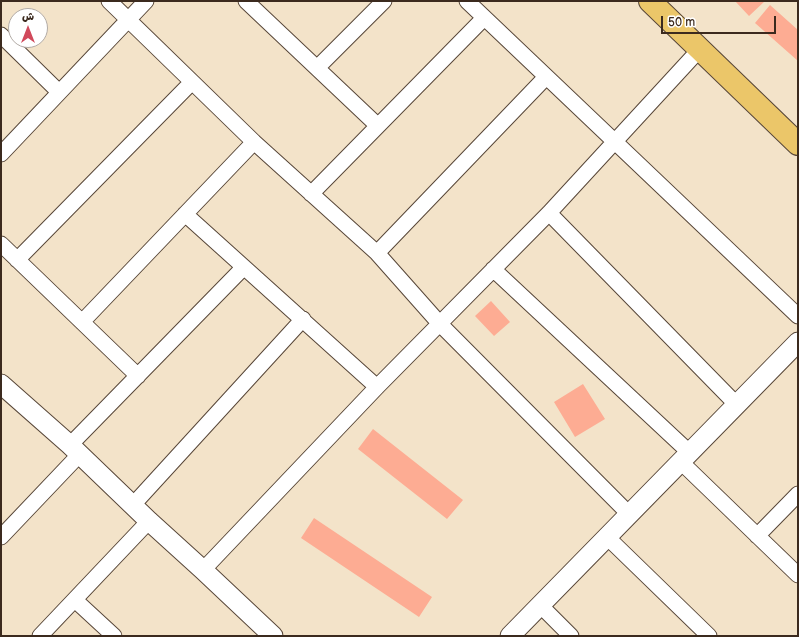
<!DOCTYPE html>
<meta charset="utf-8">
<style>
body{margin:0}
#map{position:relative;width:799px;height:637px;overflow:hidden;background:#f3e3c9;font-family:"Balsamiq Sans","Playpen Sans Arabic",sans-serif}
canvas{display:block}
.frame{position:absolute;inset:0;border:2px solid #3b2a1e;pointer-events:none}
.north{position:absolute;left:8px;top:8px;width:40px;height:40px;box-sizing:border-box;background:#fff;border:1px solid #b1aaa5;border-radius:50%;rotate:0deg;font-size:11px;font-weight:700;line-height:16px;text-align:center;color:#3b2a1e}
.north::after{content:'';display:block;margin:auto;width:14px;height:18px;background:#d1495b;clip-path:polygon(50% 0,100% 100%,50% 72%,0 100%)}
.scale{position:absolute;left:661px;top:16px;width:115px;height:18px;box-sizing:border-box;border:2px solid #3b2a1e;border-top:0;padding-left:5px;font-size:12px;line-height:14px;white-space:nowrap;color:#3b2a1e;-webkit-text-stroke:3px #fff;paint-order:stroke}
</style>
<div id="map">
<canvas width="799" height="637"></canvas>
<div class="frame"></div>
<div class="north">ش</div>
<div class="scale">50 m</div>
</div>
<script>
const context = document.querySelector('canvas').getContext('2d');
context.lineJoin = 'round';
function fillPath(path, color) { context.fillStyle = color; context.fill(path, 'evenodd'); }
const shape = rows => new Path2D(rows.map(r => 'M' + r).join(''));
function strokePath(path, color, width, dash) { context.strokeStyle = color; context.lineWidth = width; context.lineCap = dash ? 'butt' : 'round'; context.setLineDash(dash || []); context.stroke(path); }
fillPath(shape([
 [735,1,765,1,749,16],
 [770,5,798,30,798,61,755,23],
 [491,301,510,322,494,336,475,316],
 [583,384,605,419,575,437,554,402],
 [373,429,463,500,447,519,358,449],
 [314,518,432,597,419,617,301,538]
]), '#fdac93');
const minor = shape([
 [109,1,254,142,377,253,440,324,629,514],
 [246,1,377,125],
 [467,1,798,316],
 [1,35,59,92],
 [318,67,384,1],
 [1,154,146,1],
 [311,194,484,18],
 [549,213,737,405],
 [185,214,377,387],
 [1,244,138,376],
 [377,253,546,77],
 [17,260,191,83],
 [493,269,690,453],
 [82,322,254,142],
 [70,445,244,267],
 [681,462,798,575],
 [132,506,303,319],
 [606,536,709,636],
 [757,536,798,494],
 [1,537,79,455],
 [203,570,377,387,549,213,700,49],
 [75,600,114,636],
 [540,605,571,636],
 [40,636,149,521]
]);
const tertiary = shape([
 [1,384,70,445,149,521,203,570,273,636],
 [510,636,798,342]
]);
const primary = shape([
 [650,1,798,144]
]);
strokePath(minor, '#574638', 17);
strokePath(tertiary, '#574638', 21);
strokePath(primary, '#574638', 24);
strokePath(minor, '#fff', 15);
strokePath(tertiary, '#fff', 19);
strokePath(primary, '#ebc669', 22);
</script>
